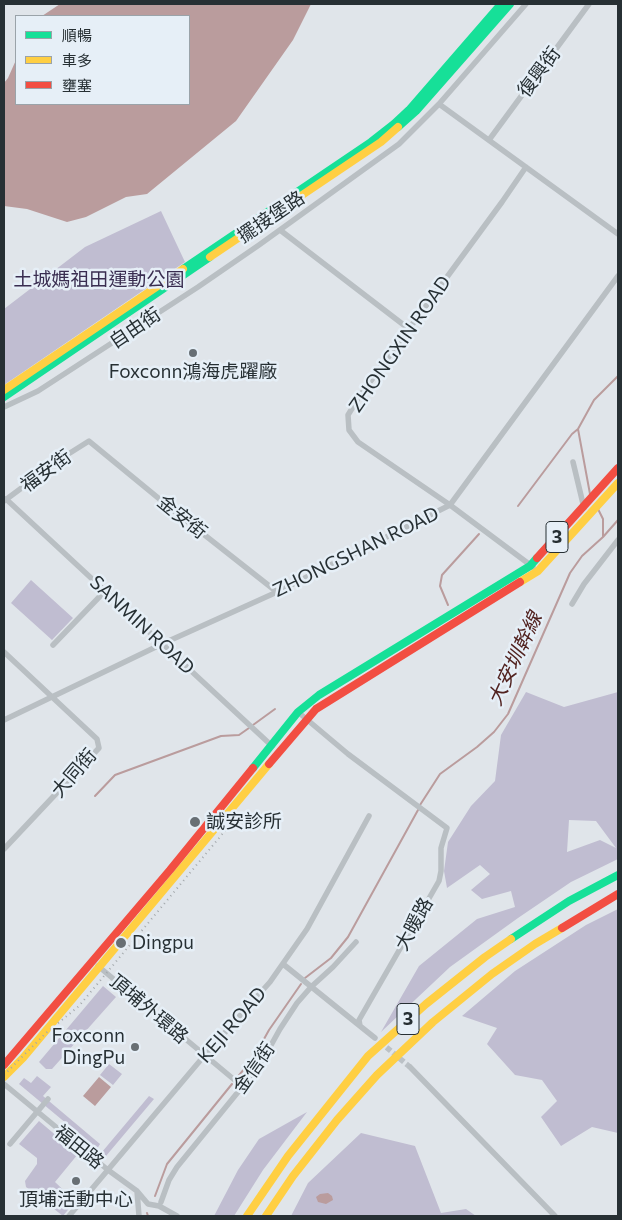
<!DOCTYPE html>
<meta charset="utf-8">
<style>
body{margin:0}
#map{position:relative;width:622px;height:1220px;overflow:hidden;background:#e0e5ea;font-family:Commissioner,"Noto Sans TC",sans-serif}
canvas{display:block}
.frame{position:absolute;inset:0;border:5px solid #273034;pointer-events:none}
.legend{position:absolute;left:15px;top:15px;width:175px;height:90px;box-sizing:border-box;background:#e6eff7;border:1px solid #9aa3a9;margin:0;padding:6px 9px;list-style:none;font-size:15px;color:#273034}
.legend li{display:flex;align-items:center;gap:10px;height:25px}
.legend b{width:25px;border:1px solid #9aa3a9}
</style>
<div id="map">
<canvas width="622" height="1220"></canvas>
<div class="frame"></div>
<ul class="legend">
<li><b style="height:6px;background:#16e098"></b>順暢</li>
<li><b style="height:6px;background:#ffcf43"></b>車多</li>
<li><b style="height:6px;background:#f24e42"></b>壅塞</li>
</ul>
</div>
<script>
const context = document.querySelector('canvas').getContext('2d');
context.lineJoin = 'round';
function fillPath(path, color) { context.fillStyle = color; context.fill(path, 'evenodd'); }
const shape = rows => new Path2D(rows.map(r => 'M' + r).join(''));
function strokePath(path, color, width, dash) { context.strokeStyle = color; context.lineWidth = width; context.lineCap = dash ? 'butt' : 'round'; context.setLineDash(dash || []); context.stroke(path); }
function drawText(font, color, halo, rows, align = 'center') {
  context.font = font + ' Commissioner,"Noto Sans TC",sans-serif'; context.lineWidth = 5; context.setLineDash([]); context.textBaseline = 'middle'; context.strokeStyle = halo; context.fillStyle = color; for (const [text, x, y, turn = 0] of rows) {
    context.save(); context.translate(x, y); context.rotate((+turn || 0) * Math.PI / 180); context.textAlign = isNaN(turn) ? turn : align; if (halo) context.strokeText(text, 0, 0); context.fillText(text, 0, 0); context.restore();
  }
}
fillPath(shape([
 [161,211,185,262,4,385,4,309,85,247],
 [31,580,73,618,52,640,11,603],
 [526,692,564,707,618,692,618,859,571,882,518,918,450,967,381,1032,419,966,477,919,515,907,511,891,482,899,471,890,490,874,480,865,447,888,444,871,448,842,471,806,495,781,501,735],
 [569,820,596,821,616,848,600,840,567,852],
 [618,909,618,1133,592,1127,561,1146,541,1117,557,1101,542,1080,515,1075,487,1044,497,1028,462,1016,515,971,586,925],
 [103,986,116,997,52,1069,46,1069,39,1062],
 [109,1064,122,1074,113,1085,100,1075],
 [37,1076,51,1087,43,1096,100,1144,97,1149,19,1084,24,1078,31,1083],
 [149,1096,154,1099,106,1156,102,1152],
 [307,1112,263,1170,234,1216,214,1216,238,1170,259,1139],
 [39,1121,78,1154,55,1182,75,1201,63,1216,26,1187,25,1181,37,1164,37,1158,19,1144],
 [361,1133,415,1146,441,1213,466,1209,476,1216,291,1216,308,1183]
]), '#c0bdd1');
fillPath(shape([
 [60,4,311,4,293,40,236,121,147,194,126,197,86,217,67,222,27,209,4,206,4,83,8,78,16,60,16,104,189,104,189,16,42,16],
 [99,1077,111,1087,95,1106,83,1096],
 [328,1193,332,1196,333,1200,326,1204,318,1202,316,1197,320,1194]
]), '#ba9c9d');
strokePath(shape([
 [590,494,578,429,594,400,618,376],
 [518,506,572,434,578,429],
 [603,537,618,520],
 [448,605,440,586,442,575,479,534],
 [253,725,275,709],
 [95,796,115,775,221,736,239,735,249,728],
 [420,805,440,774,477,747,494,732,508,714,570,573,582,556,603,537,603,519,598,509],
 [305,978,331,958,348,937,418,810],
 [236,1079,254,1057,269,1030,301,984],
 [155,1196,167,1164,232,1084],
 [147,1213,148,1216]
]), '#ba9c9d', 2);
strokePath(shape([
 [380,1042,410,1067]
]), '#bbc1c6', 5.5, [5.5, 3]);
strokePath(shape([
 [439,104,618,234],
 [489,140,589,4],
 [526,167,502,202,359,397,348,415,349,430,358,442,450,505,533,567],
 [280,230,409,329],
 [4,407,38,391,198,287,259,245,399,144,439,104,526,4],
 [573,462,584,508],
 [6,499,272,746],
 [4,501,62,458,89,441,173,510,277,592],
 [572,604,584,584,618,540],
 [53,645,105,591],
 [4,652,97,739,99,748,4,849],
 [298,712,348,754,447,828,441,848,441,871,439,881,359,1020,360,1026,375,1038],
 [4,720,162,644,277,592,450,505,618,276],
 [283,964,360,1026],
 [98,966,243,1087],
 [410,1067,555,1216],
 [4,1084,108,1170,137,1191,139,1216],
 [10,1144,48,1099],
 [137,1191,148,1204,159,1206,177,1216],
 [161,1202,169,1180,177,1167,260,1065,280,1029,297,1003,311,987,333,967,356,942],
 [69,1216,204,1056,270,982,307,929,369,816]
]), '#b9bfc3', 5.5);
strokePath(shape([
 [398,127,416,111,510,4],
 [183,269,371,142,394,124,409,110,501,4],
 [4,397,210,257],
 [253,768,298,712,319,695,530,566,537,558],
 [511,939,569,901,618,875]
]), '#16e098', 8);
strokePath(shape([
 [210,257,381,142,398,127],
 [4,390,183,269],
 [520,582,538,571,618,483],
 [4,1077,23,1058,269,764],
 [247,1216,288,1156,368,1056,426,1004,485,957,511,939],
 [266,1216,293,1176,337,1120,377,1075,433,1022,492,974,535,944,562,928]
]), '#ffcf43', 8);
strokePath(shape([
 [537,558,618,468],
 [269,764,316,709,520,582],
 [562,928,618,894],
 [4,1065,170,870,253,768]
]), '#f24e42', 8);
strokePath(shape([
 [4,1075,46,1033,79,1006,229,826]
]), '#a3a8ab', 2, [1, 4]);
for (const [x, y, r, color] of [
 [193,353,5,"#686f74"],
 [195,822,6,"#686f74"],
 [121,943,6,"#686f74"],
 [135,1047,5,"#686f74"],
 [76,1181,5,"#686f74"]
]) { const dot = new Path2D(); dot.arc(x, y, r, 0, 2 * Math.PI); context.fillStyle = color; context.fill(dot); strokePath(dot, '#e6eff7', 2); }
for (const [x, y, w] of [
 [557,537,22],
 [408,1019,22]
]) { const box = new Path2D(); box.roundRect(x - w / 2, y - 15.5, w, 31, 4); context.fillStyle = '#e6eff7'; context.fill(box); strokePath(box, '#273034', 1); }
drawText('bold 18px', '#273034', null, [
 ["3",557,537],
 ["3",408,1019]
]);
drawText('19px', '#273034', '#e6eff7', [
 ["復興街",539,72,-53],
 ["擺接堡路",271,217,-34],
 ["自由街",135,328,-34],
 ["ZHONGXIN ROAD",400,344,-55],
 ["福安街",46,471,-36],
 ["金安街",182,517,39],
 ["ZHONGSHAN ROAD",356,552,-26],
 ["SANMIN ROAD",142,625,43],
 ["大同街",74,773,-49],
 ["大暖路",414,924,-61],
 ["頂埔外環路",149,1009,40],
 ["KEJI ROAD",232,1025,-49],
 ["金信街",254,1068,-55],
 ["福田路",79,1147,39]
]);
drawText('19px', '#392d50', '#e6eff7', [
 ["土城媽祖田運動公園",99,280]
]);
drawText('19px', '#273034', '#e6eff7', [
 ["Foxconn鴻海虎躍廠",193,372],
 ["誠安診所",206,822,"left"],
 ["Dingpu",132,943,"left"],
 ["Foxconn",125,1036,"right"],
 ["DingPu",125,1058,"right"],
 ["頂埔活動中心",76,1200]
]);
drawText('italic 20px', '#522320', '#e6eff7', [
 ["大安圳幹線",515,659,-65]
]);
</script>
